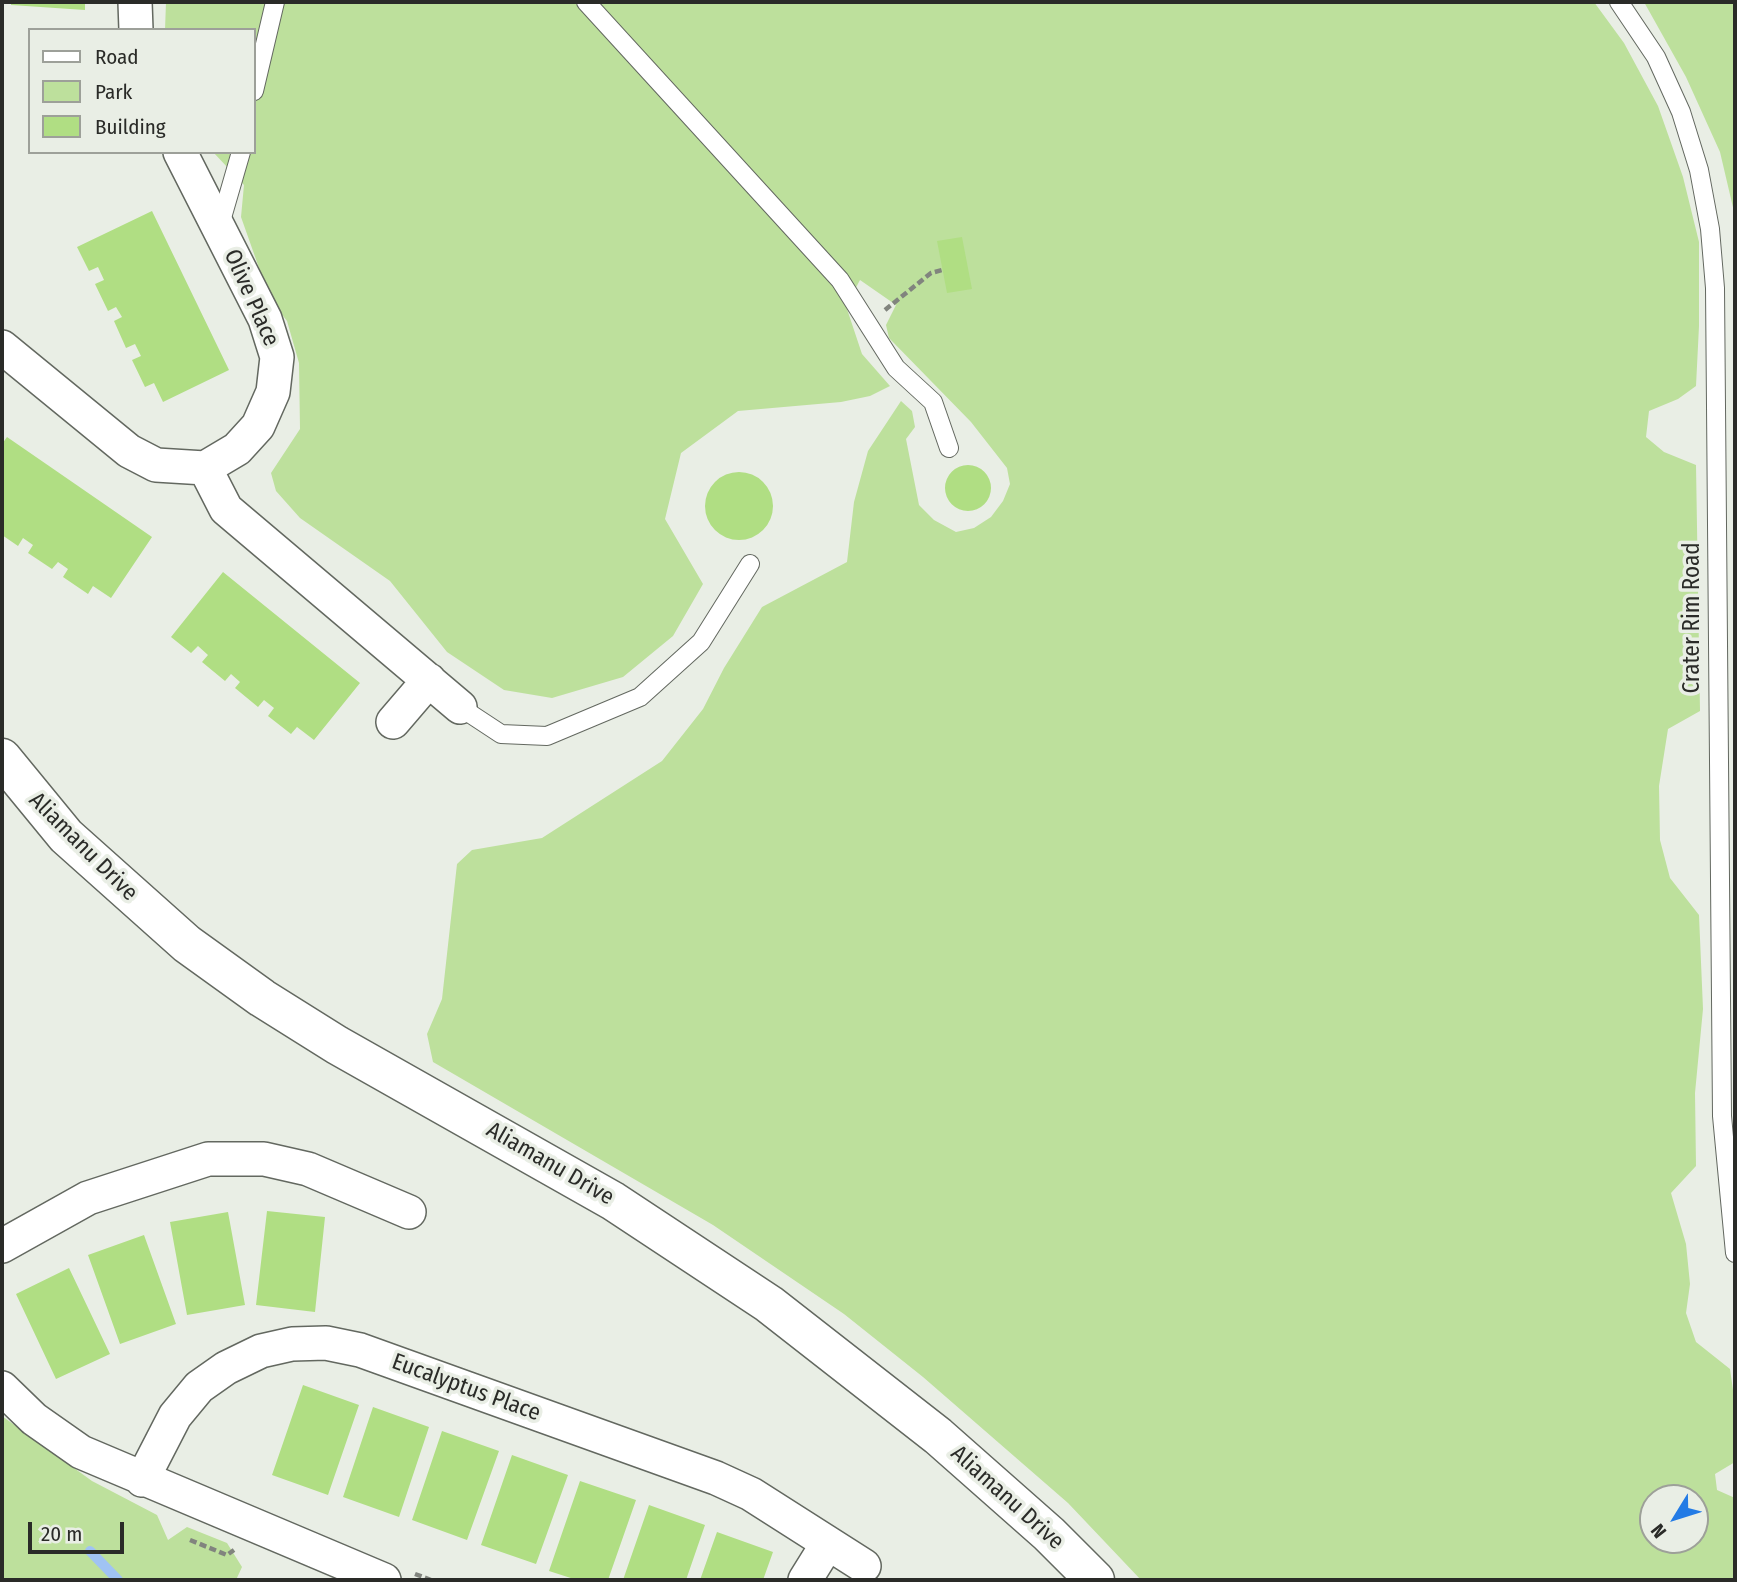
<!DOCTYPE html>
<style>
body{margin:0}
#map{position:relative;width:1737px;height:1582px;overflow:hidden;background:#e9eee5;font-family:"Fira Sans Condensed",sans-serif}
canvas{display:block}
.frame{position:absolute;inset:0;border:4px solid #2a2b28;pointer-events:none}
.legend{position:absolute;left:28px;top:28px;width:228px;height:126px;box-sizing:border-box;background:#e9eee5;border:2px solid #9da099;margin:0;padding:9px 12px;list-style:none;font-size:21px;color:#2a2b28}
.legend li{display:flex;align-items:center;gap:14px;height:35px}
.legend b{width:35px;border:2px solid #9da099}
.north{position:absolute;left:1639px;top:1484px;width:70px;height:70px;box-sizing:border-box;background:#e9eee5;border:2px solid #9da099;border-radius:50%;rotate:232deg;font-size:19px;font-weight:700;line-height:28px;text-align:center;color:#2a2b28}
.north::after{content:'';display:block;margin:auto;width:24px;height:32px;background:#237be5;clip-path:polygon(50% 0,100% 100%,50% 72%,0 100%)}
.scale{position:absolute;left:28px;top:1522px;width:96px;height:32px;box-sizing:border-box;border:4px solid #2a2b28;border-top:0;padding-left:9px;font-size:21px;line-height:24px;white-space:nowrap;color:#2a2b28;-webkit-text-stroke:5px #e9eee5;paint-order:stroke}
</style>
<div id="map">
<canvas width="1737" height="1582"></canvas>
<div class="frame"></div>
<ul class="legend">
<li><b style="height:9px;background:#fff"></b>Road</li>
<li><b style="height:19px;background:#bde09c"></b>Park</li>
<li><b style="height:19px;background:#b0de83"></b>Building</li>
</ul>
<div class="north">N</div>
<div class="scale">20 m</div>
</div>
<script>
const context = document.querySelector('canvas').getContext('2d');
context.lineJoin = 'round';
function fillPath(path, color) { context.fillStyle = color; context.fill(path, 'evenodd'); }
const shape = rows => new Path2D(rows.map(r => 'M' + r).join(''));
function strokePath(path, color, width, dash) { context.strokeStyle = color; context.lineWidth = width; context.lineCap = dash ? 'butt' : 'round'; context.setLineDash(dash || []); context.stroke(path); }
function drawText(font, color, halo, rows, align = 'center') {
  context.font = font + ' "Fira Sans Condensed",sans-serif'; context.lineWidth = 7; context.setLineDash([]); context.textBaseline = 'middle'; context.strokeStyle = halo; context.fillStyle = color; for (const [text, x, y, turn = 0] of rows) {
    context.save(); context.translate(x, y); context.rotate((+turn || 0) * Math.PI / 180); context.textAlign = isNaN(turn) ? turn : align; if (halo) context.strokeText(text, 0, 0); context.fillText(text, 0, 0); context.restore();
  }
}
fillPath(shape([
 [166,2,1594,2,1624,43,1658,106,1683,177,1699,242,1699,326,1696,386,1678,399,1649,411,1646,437,1664,452,1696,465,1700,711,1668,729,1659,786,1660,840,1670,878,1699,915,1703,1009,1695,1093,1696,1166,1671,1193,1686,1244,1690,1284,1686,1313,1696,1342,1730,1369,1735,1404,1735,1462,1715,1474,1717,1490,1735,1498,1735,1580,1141,1580,1068,1503,923,1377,844,1314,713,1225,433,1062,427,1034,442,999,457,864,472,850,542,838,662,761,703,709,724,668,762,607,847,562,854,502,868,451,901,401,912,411,915,427,906,439,919,505,934,520,956,532,974,528,991,517,1003,501,1010,484,1007,468,971,422,889,338,886,325,896,305,860,280,846,306,862,354,890,386,870,396,841,402,738,411,681,453,665,519,703,584,673,636,623,677,552,698,504,690,447,652,390,581,300,518,276,491,271,473,300,429,299,363,287,321,270,299,241,217,244,185,213,152,254,152,254,30,165,30],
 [1653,1498,1695,1498,1695,1540,1653,1540],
 [1644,2,1735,2,1735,216,1720,152,1686,77],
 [2,1416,92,1481,157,1515,168,1540,187,1527,227,1543,242,1567,236,1580,2,1580]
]), '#bde09c');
strokePath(shape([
 [90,1551,118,1580]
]), '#a0c3f3', 10);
fillPath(shape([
 [11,2,85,2,85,10,11,5],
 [152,211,229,370,163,402,154,383,145,387,132,360,141,356,135,344,126,348,114,321,122,317,116,307,108,311,95,284,104,280,98,267,89,271,77,247],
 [962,237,972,289,947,293,937,241],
 [7,437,152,537,111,598,93,586,88,594,63,577,68,569,58,562,52,569,28,553,33,545,23,538,18,546,2,535,2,444],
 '945 488a23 23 0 1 1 46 0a23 23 0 1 1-46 0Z',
 '705 506a34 34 0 1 1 68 0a34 34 0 1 1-68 0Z',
 [223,572,360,683,314,740,297,727,291,734,268,716,274,708,264,700,258,707,235,688,240,682,231,674,225,681,202,662,208,655,198,646,191,653,171,637],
 [267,1211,325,1217,315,1312,256,1305],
 [228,1212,245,1305,187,1315,170,1222],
 [144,1235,176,1324,120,1344,88,1255],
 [69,1268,110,1354,56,1379,16,1294],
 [303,1385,359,1405,328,1495,272,1475],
 [373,1407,429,1427,399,1517,343,1497],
 [442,1431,499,1451,467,1540,412,1520],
 [512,1455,568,1475,536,1564,481,1545],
 [580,1481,636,1500,608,1580,577,1580,549,1571],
 [649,1505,705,1525,686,1580,623,1580],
 [717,1532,773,1552,763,1580,700,1580]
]), '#b0de83');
const lane = shape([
 [586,2,840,280,896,368,933,402,949,448],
 [1619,2,1656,57,1681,112,1699,170,1710,229,1715,288,1722,1116,1735,1253],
 [254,91,275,2],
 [219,228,241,152],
 [460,707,501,734,547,736,640,697,701,642,750,564]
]);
const street = shape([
 [135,2,136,30],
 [2,347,129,451,156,465,205,468,237,449,258,426,273,392,277,357,265,319,180,152],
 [205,468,226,509,460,707],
 [393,722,429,680],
 [2,1246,88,1198,208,1159,264,1159,308,1169,409,1212],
 [2,1388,34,1419,81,1452,384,1580],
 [142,1480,175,1416,199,1387,226,1368,261,1351,292,1344,326,1343,360,1350,716,1478,751,1494,864,1566],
 [805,1580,828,1543]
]);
const secondary = shape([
 [2,758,66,836,187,944,262,998,337,1045,613,1201,769,1304,938,1436,1049,1534,1095,1580]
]);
strokePath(lane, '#636860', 20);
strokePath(street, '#636860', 36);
strokePath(secondary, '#636860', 41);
strokePath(shape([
 [885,310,931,273,942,270],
 [190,1540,227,1555,234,1550],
 [415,1574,431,1580]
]), '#81847e', 4.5, [7, 3.5]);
strokePath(lane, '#fff', 18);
strokePath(street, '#fff', 33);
strokePath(secondary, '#fff', 38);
drawText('23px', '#2a2b28', '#e9eee5', [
 ["Olive Place",251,298,66],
 ["Crater Rim Road",1693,618,-90],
 ["Aliamanu Drive",83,847,45],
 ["Aliamanu Drive",550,1164,30],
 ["Eucalyptus Place",466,1388,20],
 ["Aliamanu Drive",1007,1498,42]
]);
</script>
